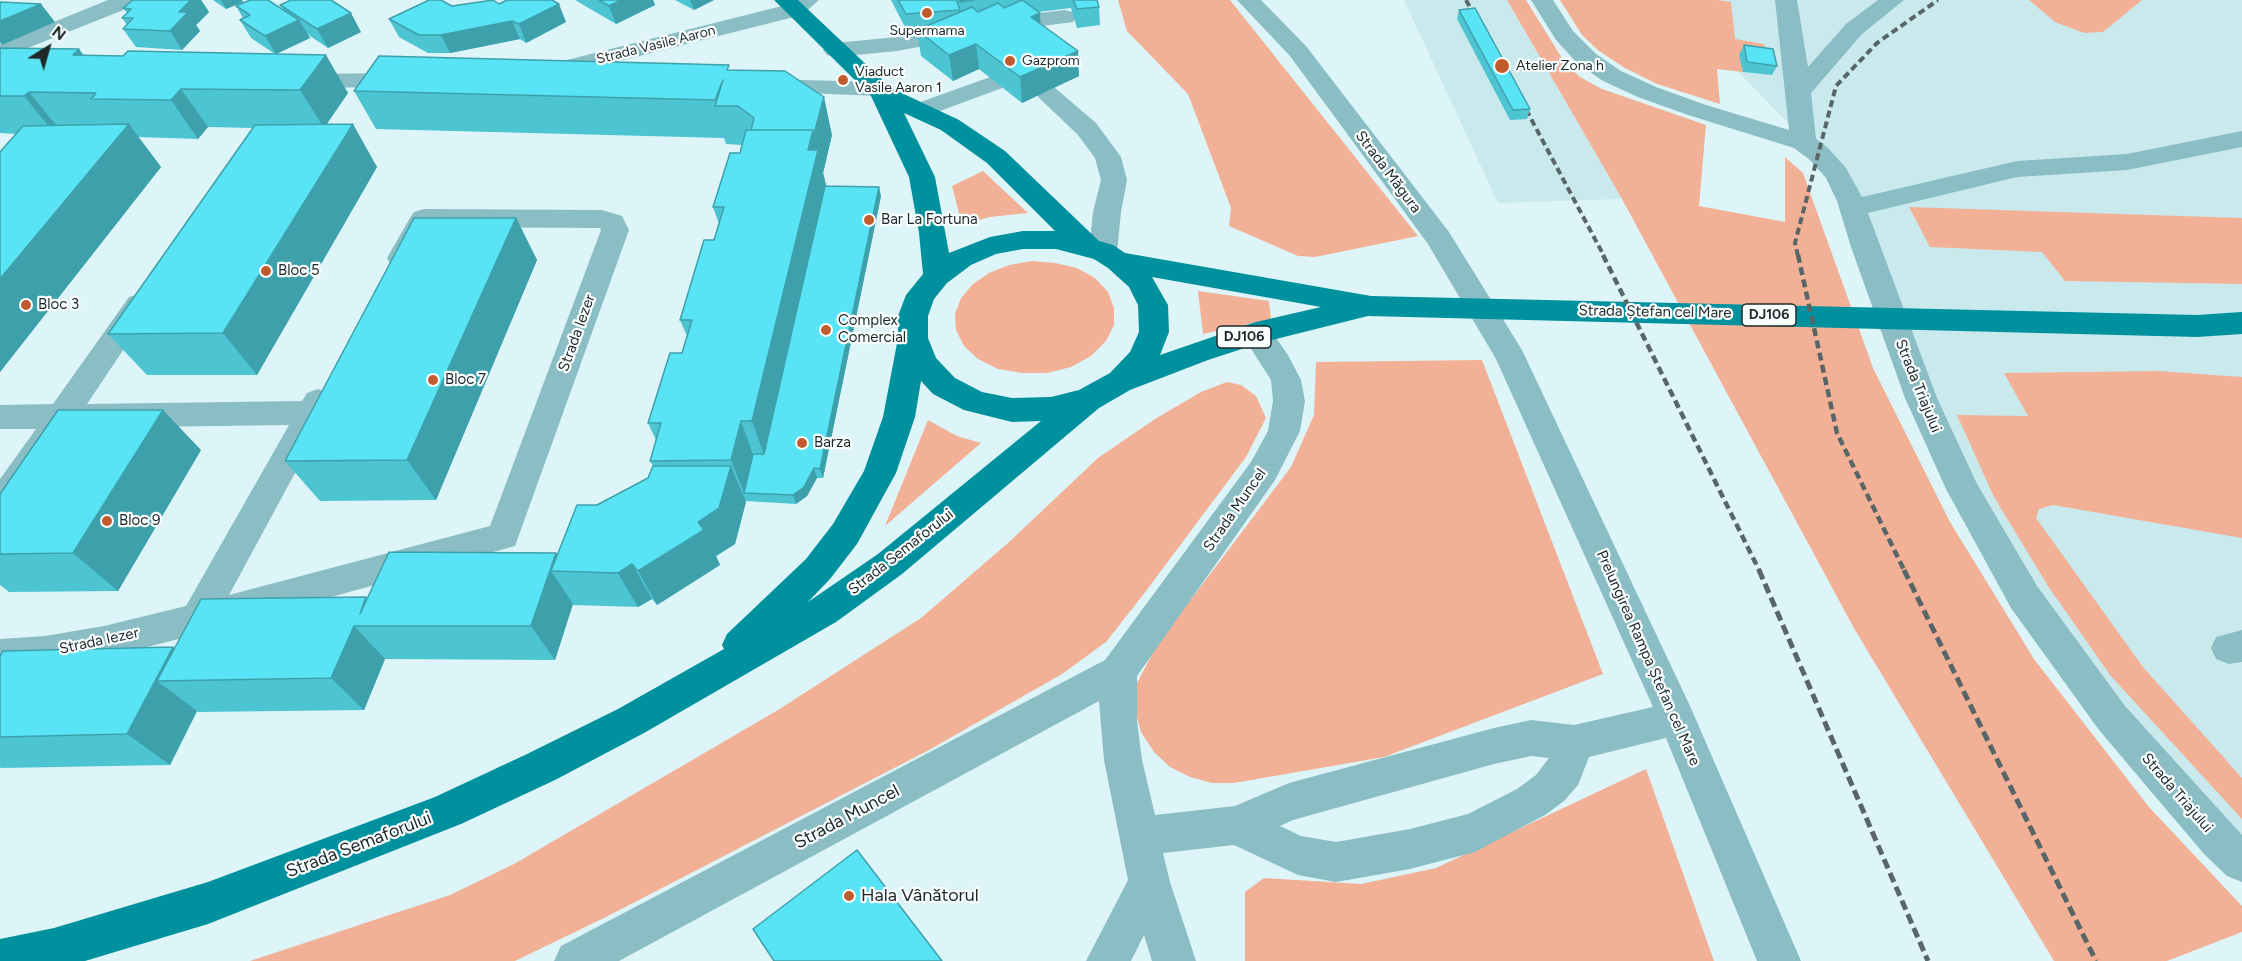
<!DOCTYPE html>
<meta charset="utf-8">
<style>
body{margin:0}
#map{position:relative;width:2242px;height:961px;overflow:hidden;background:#ddf5f8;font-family:Figtree,sans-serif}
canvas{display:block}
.north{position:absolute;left:18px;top:18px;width:60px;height:60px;-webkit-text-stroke:4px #f9fefe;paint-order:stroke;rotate:37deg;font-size:16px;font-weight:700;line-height:24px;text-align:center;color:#1f2829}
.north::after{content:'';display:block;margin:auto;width:21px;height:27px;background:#1f2829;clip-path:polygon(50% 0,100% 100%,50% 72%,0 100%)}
</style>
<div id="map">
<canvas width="2242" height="961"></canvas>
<div class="north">N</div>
</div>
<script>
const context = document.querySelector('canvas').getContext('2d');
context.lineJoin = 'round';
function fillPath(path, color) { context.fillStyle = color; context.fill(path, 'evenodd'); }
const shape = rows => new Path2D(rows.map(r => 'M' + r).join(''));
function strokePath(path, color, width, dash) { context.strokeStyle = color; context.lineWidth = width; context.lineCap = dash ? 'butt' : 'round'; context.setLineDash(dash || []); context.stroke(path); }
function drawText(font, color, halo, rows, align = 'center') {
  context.font = font + ' Figtree,sans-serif'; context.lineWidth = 4.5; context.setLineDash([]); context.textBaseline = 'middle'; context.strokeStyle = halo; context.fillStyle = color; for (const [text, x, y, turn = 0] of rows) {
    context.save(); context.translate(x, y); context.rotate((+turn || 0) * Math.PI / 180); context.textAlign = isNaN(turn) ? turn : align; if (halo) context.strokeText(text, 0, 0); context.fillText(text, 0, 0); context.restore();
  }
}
fillPath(shape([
 [1404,0,1507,0,1622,199,1498,203],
 [1705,0,2242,0,2242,854,2024,597,1819,154,1736,70]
]), '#c9e9ed');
fillPath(shape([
 [1118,0,1230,0,1418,236,1315,257,1298,256,1229,226,1231,208,1188,94,1127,31],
 [1507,0,1526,0,1565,63,1580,77,1602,89,1706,125,1699,206,1785,222,1785,157,1803,173,1873,368,1950,522,2034,659,2149,807,2242,906,2242,932,2167,961,2054,961,1855,630,1622,199],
 [1560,0,1716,0,1731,2,1735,39,1764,44,1768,58,1740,55,1743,72,1717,69,1720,104,1657,84,1625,68,1599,51,1582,35],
 [2029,0,2142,0,2103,32,2084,33,2055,22],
 [983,171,1028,213,990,217,962,225,952,186],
 [1909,207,2242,218,2242,284,2065,281,2042,252,1930,247],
 [1032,261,1055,263,1077,268,1095,278,1108,292,1114,308,1114,325,1106,341,1091,356,1071,367,1047,373,1022,373,998,369,978,359,964,346,956,330,955,314,961,298,973,284,989,273,1009,265],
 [1198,291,1269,301,1271,319,1203,334],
 [1482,360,1603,674,1384,757,1234,783,1212,783,1190,777,1170,767,1154,752,1141,732,1135,710,1135,687,1158,643,1291,467,1314,415,1316,362],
 [2159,371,2242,377,2242,538,2053,505,2039,509,2036,518,2143,667,2242,778,2242,819,2110,675,2048,586,1994,497,1957,415,2028,416,2004,373],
 [1227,382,1241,385,1256,396,1266,418,1246,457,1143,595,1106,642,1062,674,929,750,604,918,515,961,250,961,450,895,514,864,778,710,921,618,1008,543,1098,458,1155,419,1201,392],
 [928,420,957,436,981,443,885,526],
 [1646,769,1714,961,1245,961,1245,892,1264,878,1361,884,1436,868]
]), '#f2b196');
fillPath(shape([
 [108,0,139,0,136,5,0,59,0,44,108,0],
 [793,0,819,0,802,15,544,80,535,78,532,73,535,68,786,5,793,0],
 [1237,0,1261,0,1306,46,1449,232,1522,350,1690,706,1801,961,1757,961,1666,738,1589,757,1578,785,1564,801,1545,815,1475,852,1410,869,1336,882,1298,875,1234,845,1163,853,1170,882,1196,961,1152,961,1144,935,1131,961,1086,961,1128,880,1104,760,1099,701,619,961,554,961,561,946,1105,660,1251,462,1268,431,1273,401,1271,380,1241,333,1245,325,1256,322,1267,325,1288,355,1301,380,1305,401,1300,431,1275,480,1137,676,1137,721,1142,760,1155,815,1235,806,1289,783,1494,728,1531,720,1574,725,1653,707,1496,359,1428,244,1290,56,1237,0],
 [1531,756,1549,758,1536,775,1517,789,1468,814,1410,829,1336,842,1301,836,1280,826,1293,820,1494,764,1531,756],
 [1531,0,1553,0,1573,31,1596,54,1621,71,1656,87,1706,105,1789,130,1775,0,1797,0,1808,67,1846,24,1878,0,1904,0,1862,34,1811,93,1816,139,1828,148,1846,168,1862,197,2017,161,2127,154,2242,131,2242,147,2127,170,2017,177,1868,213,1937,398,1977,484,2037,586,2125,706,2242,835,2242,882,2227,876,2204,854,2099,730,2011,608,1946,489,1905,398,1851,247,1837,201,1826,178,1810,160,1794,148,1688,115,1638,97,1603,81,1578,64,1556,40,1531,0],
 [1065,10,1073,12,1077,17,1073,22,997,32,897,51,835,57,827,55,823,50,827,45,835,43,897,37,997,18,1065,10],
 [406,73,415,75,418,80,415,85,406,87,296,88,287,86,284,81,287,76,296,74,406,73],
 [996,75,1005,77,1008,82,1005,87,921,118,912,115,908,110,912,105,996,75],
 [764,79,878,82,887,84,890,89,887,94,878,96,755,91,752,86,755,81,764,79],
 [1045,85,1054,87,1096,123,1121,157,1127,180,1121,212,1117,252,1113,259,1103,261,1093,259,1089,252,1093,212,1101,180,1095,158,1078,135,1033,92,1036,87,1045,85],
 [424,209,602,210,622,216,629,230,515,546,198,634,104,658,45,668,0,671,0,639,45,636,104,626,186,606,289,425,70,428,12,514,0,518,0,479,36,429,0,429,0,405,53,404,129,297,139,294,149,297,154,304,87,404,302,401,307,393,318,389,329,393,334,401,229,595,490,526,601,230,600,228,433,227,411,265,401,268,391,265,387,258,410,218,414,212,424,209],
 [2242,630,2242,662,2229,664,2216,659,2211,648,2216,637,2242,630]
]), '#8abdc4');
fillPath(shape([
 [774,0,798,0,891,88,959,120,1005,151,1099,241,1113,245,1125,253,1371,296,2197,315,2242,312,2242,334,2197,337,1368,316,1260,343,1208,360,1130,390,1099,408,902,574,836,622,644,733,555,780,461,824,208,924,85,961,0,961,0,939,54,928,208,882,435,797,527,754,618,709,724,649,722,645,727,634,806,559,833,524,864,471,883,417,898,338,898,316,906,295,923,274,919,233,909,177,871,96,774,0],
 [904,113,941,130,987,163,1055,231,1023,231,990,237,949,253,935,177,904,113],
 [1023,249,1056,249,1094,259,1108,268,1129,287,1138,305,1139,332,1130,352,1110,373,1079,390,1051,397,1012,398,982,392,955,378,936,358,928,338,928,316,934,299,947,283,971,265,996,254,1023,249],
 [1152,277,1321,307,1256,322,1160,355,1169,332,1168,305,1152,277],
 [921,381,933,394,964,410,1012,422,1041,421,878,554,808,602,830,579,857,544,896,473,915,417,921,381]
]), '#00919e');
strokePath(shape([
 [1466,0,1479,24],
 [1521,100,1604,256],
 [1798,256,1795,243,1836,86,1877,43,1938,0]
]), '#596668', 4, [7, 4]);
strokePath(shape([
 [1603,255,1760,572],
 [1798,255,1837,433,1905,572]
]), '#596668', 4.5, [8, 4.5]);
strokePath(shape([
 [1759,570,1928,961],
 [1904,570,2096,961]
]), '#596668', 5, [10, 5]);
fillPath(shape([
 [133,0,201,0,209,12,196,25,200,31,182,50,136,47,123,29,127,25,122,18,127,13,123,8],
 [213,0,242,0,243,2,226,9],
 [575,0,653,0,655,5,616,24],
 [675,0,714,0,694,10],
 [891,0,1097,0,1099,7,1100,25,1077,28,1071,8,1038,12,1040,24,1079,76,1022,103,979,69,953,81,921,56,917,32,908,33],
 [499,4,566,22,526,43,520,39,450,53,428,53,399,37,389,19],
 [280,5,361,32,328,48,307,34,310,38,276,54,348,93,326,125,377,167,257,375,147,375,108,334,253,128,208,127,198,139,138,137,161,167,0,372,16,134,0,133,0,48,83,55,123,56,275,54,251,38,240,20,243,18,236,6,283,9],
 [1459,10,1530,109,1527,119,1510,120,1457,19],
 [1744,45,1777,66,1772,75,1743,72,1739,55],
 [730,70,832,135,823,173,826,186,881,196,823,478,817,478,807,496,796,504,746,501,735,544,716,556,720,565,657,605,652,599,638,607,573,605,573,604,555,660,385,659,364,710,198,712,197,711,170,765,1,768,0,767,0,656,174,649,367,598,556,553,557,555,597,505,648,478,653,466,650,461,656,440,648,423,682,353,687,336,680,320,714,240,719,224,713,207,740,153,742,145,726,144,724,138,376,129,354,91],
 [516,218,537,260,436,500,320,501,285,461],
 [201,450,118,591,9,592,0,585,0,494]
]), '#4cc4d2');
fillPath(shape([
 [191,0,201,0,209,12,196,25,200,31,182,50,170,31,179,12],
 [221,0,242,0,243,2,226,9],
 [621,0,653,0,655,5,616,24,609,6],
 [690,0,714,0,694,10],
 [41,4,55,22,2,45,0,42,0,21],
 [559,4,566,22,526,43,519,24],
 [351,13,361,32,328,48,317,29],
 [1040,13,1041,39,1031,17],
 [299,20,310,38,276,54,265,36],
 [512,21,520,39,450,53,441,35],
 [976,44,979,69,953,81,949,55],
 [79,49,107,87,73,55],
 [1078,51,1079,76,1022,103,1020,77],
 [326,55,348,93,324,128,300,90],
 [181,89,208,127,198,139,171,100],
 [29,92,60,130,56,135,24,96],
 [824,97,832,135,823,173,814,134],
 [129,124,161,167,0,372,0,279],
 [353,124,377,167,257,375,223,333],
 [813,130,828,193,767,463,752,421,808,150],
 [879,187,881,196,823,478,820,469],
 [516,218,537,260,436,500,407,460],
 [163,410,201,450,118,591,73,553],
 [741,421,756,463,744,493,731,460],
 [731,466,746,502,735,544,716,556,720,565,657,605,638,571,698,522],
 [814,468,817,478,807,496,796,504,793,495],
 [556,553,567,571,551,571,573,604,555,660,531,626],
 [632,564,652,599,638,607,618,573],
 [354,626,385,659,364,710,331,678],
 [173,647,212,680,157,681,197,711,170,765,127,734]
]), '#3ea0ab');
const building = shape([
 [133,0,191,0,179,12,188,12,170,31,123,29,133,18,122,18,131,9,123,8,133,0],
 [250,0,268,0,299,20,265,36,240,20,250,15,236,6,250,0],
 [291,0,331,0,351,13,317,29,280,5,291,0],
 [429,0,441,0,452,6,493,0,499,4,507,0,552,0,559,4,519,24,512,21,441,35,419,35,389,19,429,0],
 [599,0,621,0,609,6,599,0],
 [898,0,974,0,957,2,960,10,906,14,898,0],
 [1022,0,1040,13,1031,17,1078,51,1020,77,976,44,949,55,917,30,972,7,978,12,998,3,1004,8,1022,0],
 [1073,0,1097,0,1099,7,1077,9,1073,0],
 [0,2,41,4,0,21,0,2],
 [1475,8,1530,109,1513,110,1459,10,1475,8],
 [1744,45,1773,49,1777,66,1747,62,1744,45],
 [0,48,79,49,73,55,123,56,128,51,326,55,300,90,181,89,171,100,91,99,96,93,29,92,24,96,0,96,0,48],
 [379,56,729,65,727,70,785,71,824,97,814,134,813,130,751,130,754,118,738,106,715,106,723,80,715,100,354,91,379,56],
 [129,124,0,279,0,152,23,126,129,124],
 [353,124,223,333,108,334,255,125,353,124],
 [746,130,813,130,808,150,818,150,752,421,741,421,731,460,650,461,661,423,648,423,670,353,682,353,692,320,680,320,704,240,714,240,724,207,713,207,730,153,740,153,746,130],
 [825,186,879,187,820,469,814,468,804,487,793,495,744,493,753,454,764,454,825,186],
 [414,218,516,218,407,460,285,461,414,218],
 [58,410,163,410,73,553,0,554,0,494,58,410],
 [653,466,731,466,719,508,698,522,704,530,638,571,632,564,618,573,551,571,577,505,597,505,648,478,653,466],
 [389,552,556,553,531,626,354,626,331,678,157,681,201,599,366,597,360,614,389,552],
 [173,647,127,734,0,737,0,656,3,651,173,647],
 [857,850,942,961,774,961,753,929,857,850]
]);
fillPath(building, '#58e4f4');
strokePath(building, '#3ea0ab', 1.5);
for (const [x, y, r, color] of [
 [927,13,6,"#c15b2e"],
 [1010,61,6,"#c15b2e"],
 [1502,66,8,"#c15b2e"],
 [843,80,6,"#c15b2e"],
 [869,220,6,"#c15b2e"],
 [266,271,6,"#c15b2e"],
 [26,305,6,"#c15b2e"],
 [826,330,6,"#c15b2e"],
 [433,380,6,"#c15b2e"],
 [802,443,6,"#c15b2e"],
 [107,521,6,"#c15b2e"],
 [849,896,6,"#c15b2e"]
]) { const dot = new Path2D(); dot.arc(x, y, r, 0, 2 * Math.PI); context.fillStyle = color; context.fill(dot); strokePath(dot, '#f9fefe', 2); }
drawText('14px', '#1f2829', '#f9fefe', [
 ["Supermama",927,31,"center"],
 ["Gazprom",1022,61],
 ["Atelier Zona h",1516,66],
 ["Viaduct",855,72],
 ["Vasile Aaron 1",855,88]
], 'left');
drawText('14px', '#1f2829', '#f9fefe', [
 ["Strada Vasile Aaron",656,45,-14]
]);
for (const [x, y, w] of [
 [1769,315,54],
 [1244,337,54]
]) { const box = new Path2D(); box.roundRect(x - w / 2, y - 11, w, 22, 4.5); context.fillStyle = '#f9fefe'; context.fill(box); strokePath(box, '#1f2829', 1.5); }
drawText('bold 14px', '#1f2829', null, [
 ["DJ106",1769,315],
 ["DJ106",1244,337]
]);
drawText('15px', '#1f2829', '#f9fefe', [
 ["Strada Măgura",1388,172,53],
 ["Strada Ștefan cel Mare",1655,312,1],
 ["Strada Iezer",577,333,-70],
 ["Strada Triajului",1918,386,68],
 ["Strada Muncel",1235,510,-55],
 ["Strada Semaforului",901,552,-38],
 ["Strada Iezer",99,641,-12],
 ["Prelungirea Rampa Ștefan cel Mare",1648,658,66],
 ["Strada Triajului",2177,793,49]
]);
drawText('15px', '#1f2829', '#f9fefe', [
 ["Bar La Fortuna",881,220],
 ["Bloc 5",278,271],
 ["Bloc 3",38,305],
 ["Complex",838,321],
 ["Comercial",838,338],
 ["Bloc 7",445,380],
 ["Barza",814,443],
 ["Bloc 9",119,521]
], 'left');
drawText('18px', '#1f2829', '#f9fefe', [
 ["Strada Muncel",847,817,-28],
 ["Strada Semaforului",359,845,-21]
]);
drawText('18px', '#1f2829', '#f9fefe', [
 ["Hala Vânătorul",861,896]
], 'left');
</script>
